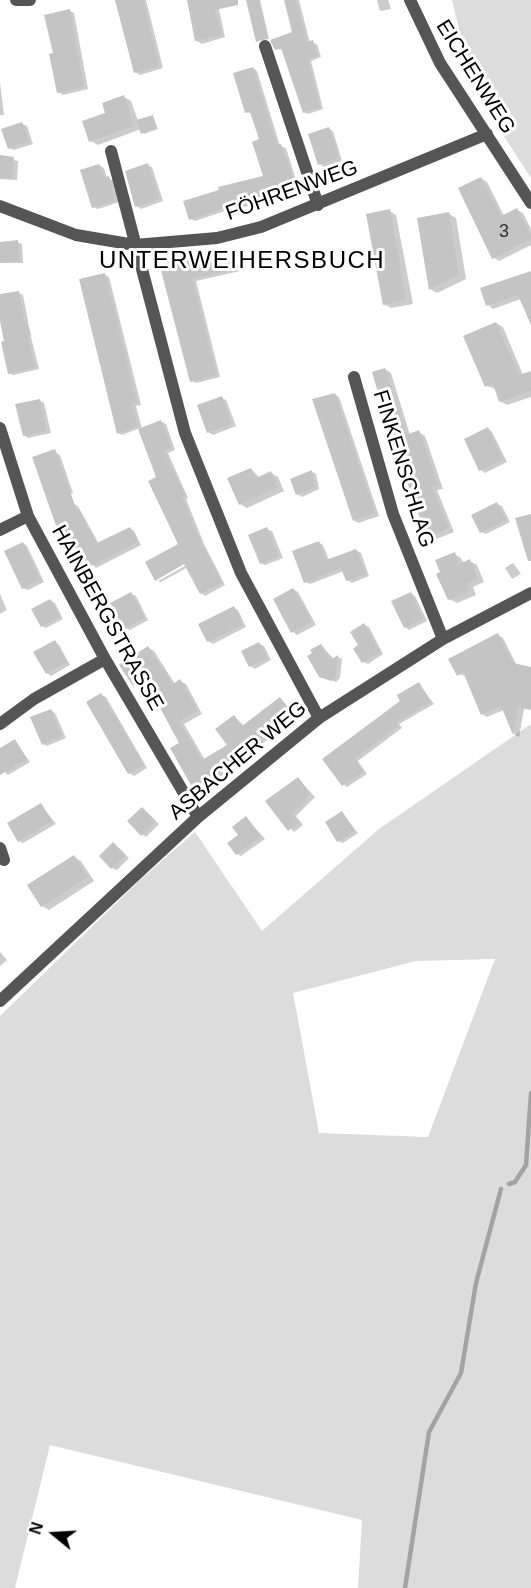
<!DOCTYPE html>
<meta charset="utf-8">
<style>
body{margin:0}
#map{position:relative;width:531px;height:1588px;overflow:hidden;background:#fff;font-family:Arial,sans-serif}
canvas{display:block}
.north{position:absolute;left:24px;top:1504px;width:60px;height:60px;-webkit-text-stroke:4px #fff;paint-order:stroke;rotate:288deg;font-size:16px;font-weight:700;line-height:24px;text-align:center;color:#000}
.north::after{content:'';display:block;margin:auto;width:21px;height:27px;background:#000;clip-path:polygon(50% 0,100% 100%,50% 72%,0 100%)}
</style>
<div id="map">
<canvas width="531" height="1588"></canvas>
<div class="north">N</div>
</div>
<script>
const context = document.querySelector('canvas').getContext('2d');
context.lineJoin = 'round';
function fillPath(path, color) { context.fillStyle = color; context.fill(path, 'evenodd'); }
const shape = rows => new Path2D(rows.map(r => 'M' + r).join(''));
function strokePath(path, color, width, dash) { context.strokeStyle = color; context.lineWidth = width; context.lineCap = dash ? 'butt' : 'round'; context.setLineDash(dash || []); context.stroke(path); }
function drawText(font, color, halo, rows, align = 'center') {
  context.font = font + ' Arial,sans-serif'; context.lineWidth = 6; context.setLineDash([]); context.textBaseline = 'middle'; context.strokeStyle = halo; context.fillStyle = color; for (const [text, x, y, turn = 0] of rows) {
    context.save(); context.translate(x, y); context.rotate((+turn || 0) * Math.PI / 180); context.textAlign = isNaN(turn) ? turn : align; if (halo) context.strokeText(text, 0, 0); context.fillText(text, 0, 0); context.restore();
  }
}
fillPath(shape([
 [452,0,531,0,531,178,474,90],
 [531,724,531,1588,358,1588,362,1520,50,1445,15,1588,0,1588,0,1016,140,880,195,832,262,931,379,829],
 [495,959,428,1137,319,1133,293,993,416,961]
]), '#dcdcdc');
fillPath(shape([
 [117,0,146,0,163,68,140,75,135,72],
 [188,0,217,0,225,37,202,44,197,41],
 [248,0,260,0,269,39,257,41],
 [285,0,299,0,310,43,317,44,321,57,311,61,323,109,308,114,304,112,283,50,276,49,294,33],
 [377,0,388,0,391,9,380,11],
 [70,11,74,13,88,89,63,95,59,92,55,55],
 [253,68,257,71,280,146,286,148,296,180,287,183,290,193,259,204,228,210,195,221,190,219,265,177,261,140,253,114,247,112],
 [0,82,4,115,0,115],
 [124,97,131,101,138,121,152,116,158,129,144,134,141,129,98,145,91,141,107,114],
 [22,124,27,126,33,144,14,150,9,148],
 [329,129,333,131,342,161,324,167,320,164],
 [0,157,18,161,17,180,0,179],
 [99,165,104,168,107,178,113,180,119,202,98,209,93,207],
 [147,165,152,167,163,201,141,209,136,206],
 [481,178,487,182,504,216,517,210,523,213,531,229,531,245,499,261,493,257],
 [389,211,396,215,413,304,391,308,384,304],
 [449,214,456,218,466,279,437,293,430,289],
 [17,242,22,244,23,263,0,263,0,243],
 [189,254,193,256,196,266,234,259,238,261,240,271,196,281,220,377,196,383,192,381],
 [531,272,531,322,521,299,493,309,488,305],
 [105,275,109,277,141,405,136,406,142,429,161,422,166,424,175,450,168,453,188,498,186,499,204,544,225,585,205,596,201,593,188,567,161,582,158,581,192,562,180,544,140,428,122,435,118,433],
 [19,293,23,295,28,321,6,323,0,313,0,296],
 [496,323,503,327,523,375,531,372,531,397,507,405,500,401,496,389,487,386],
 [26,331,30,333,39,369,13,375,9,373],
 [385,369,391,373,410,435,419,432,425,436,443,489,437,490,454,532,434,540,428,537],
 [334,394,339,397,379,516,358,523,354,520],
 [222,398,226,400,236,426,213,435,208,432],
 [39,400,44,403,51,433,28,438,24,435],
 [488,429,492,432,507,462,485,473,481,470],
 [55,452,60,455,73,493,52,500],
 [251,469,260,478,271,473,278,477,284,491,247,508,240,504],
 [312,472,316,474,319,489,302,497,297,494],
 [74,504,78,506,99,544,130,528,134,531,141,545,96,568,89,560,81,564,77,561],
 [497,504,502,506,510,522,486,534,481,532],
 [267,529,272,531,283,558,265,565,261,563],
 [318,542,323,545,329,560,356,550,361,553,369,576,352,583,347,580,344,571,310,584,305,582],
 [23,543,27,546,44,582,28,590,23,588],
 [454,554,461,558,464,564,470,561,477,565,484,582,473,587,476,595,457,603,449,599],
 [513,563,521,574,512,579,505,568],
 [293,589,298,592,316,625,297,635,293,632,275,599],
 [410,593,415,596,427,621,409,630,405,627],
 [0,594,7,610,0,614],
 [131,594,136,596,148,620,130,630,125,628],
 [50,600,55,603,63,619,46,628,42,626],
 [234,608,238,610,246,627,213,644,208,641],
 [365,625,369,627,383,654,368,664,363,662],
 [498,635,503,638,517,666,531,668,531,710,524,709,519,737,514,734,504,710,487,717,482,714,466,676,458,674],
 [55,642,59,645,70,665,51,676,47,673],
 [259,644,264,646,271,660,255,669,250,666],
 [321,646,334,659,338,657,342,659,340,678,336,682,320,676],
 [148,648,154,651,175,684,180,681,186,684,202,714,184,724,205,760,229,745,234,716,244,726,280,699,298,718,228,768,230,771,199,789,193,786,181,743,148,683,140,688,136,686,151,676],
 [419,684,434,704,399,724,402,728,358,761,367,774,347,787,343,784,324,759,402,702],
 [101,695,106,697,147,768,134,776,129,773],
 [51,710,55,713,66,738,47,746,43,744],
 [15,741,30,762,8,775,0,767,0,750],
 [298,779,315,797,296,816,303,825,294,832,267,801],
 [41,805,56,824,23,843,19,841],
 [142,809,159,824,146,837,142,834],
 [342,813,358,833,343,843,338,841],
 [246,818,265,839,241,856,237,854],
 [113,844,129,858,117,870,112,868],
 [74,857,81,861,94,881,49,910,42,906],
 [0,952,7,960,0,966]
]), '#0003');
strokePath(shape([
 [509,1184,515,1182,526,1165,531,1093],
 [405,1588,429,1432,461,1373,476,1283,501,1189]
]), '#a3a3a3', 4.5);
fillPath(shape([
 [115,0,143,0,159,66,134,73],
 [187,0,238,0,238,5,215,10,222,35,195,41],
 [246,0,259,0,268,38,256,42],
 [284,0,296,0,307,42,313,40,318,56,308,59,320,107,303,113,281,48,275,50,270,40,292,32],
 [70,9,84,87,57,93,49,54,53,53,44,15],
 [253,67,277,145,281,144,293,178,283,181,286,191,254,203,224,208,189,220,183,201,219,190,218,187,263,176,252,142,259,139,250,112,245,113,233,73],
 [124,95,134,126,89,142,82,121,105,113,102,103],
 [153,115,157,128,141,134,136,120],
 [22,122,29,141,8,149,1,129],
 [329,127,339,158,318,165,308,134],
 [0,155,14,157,12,179,0,178],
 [148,163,159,199,135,207,125,171],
 [99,164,104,177,109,176,115,200,92,208,80,170],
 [481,177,501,216,517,208,531,236,531,239,492,259,458,188],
 [390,209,406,300,383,305,366,214],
 [449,212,459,275,429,290,417,218],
 [18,240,19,261,0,263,0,242],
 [189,252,192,265,234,257,236,269,192,279,217,375,190,382,158,259],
 [531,271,531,325,518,295,486,306,480,288],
 [105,273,137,403,132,404,138,426,117,434,79,279],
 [19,291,24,320,27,319,31,335,28,336,35,367,8,374,1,342,4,341,0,321,0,294],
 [496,322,519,375,531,371,531,391,499,402,493,384,485,387,463,336],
 [385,368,406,435,419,430,438,485,432,487,449,528,427,538,392,440,372,372],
 [335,393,375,513,353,521,312,399],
 [222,396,232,424,207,433,197,405],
 [40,399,47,431,23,436,15,404],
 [161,420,171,448,164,451,185,495,182,497,200,540,222,583,200,594,184,564,155,581,145,562,178,544,148,481,156,477,138,429],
 [488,427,503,460,479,471,464,439],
 [55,449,77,511,79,510,97,543,130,527,138,542,91,566,86,557,76,562,55,523,32,457],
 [251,468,256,478,271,471,278,487,239,505,227,478],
 [312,470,315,487,296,495,290,479],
 [497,502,506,520,480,533,471,515],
 [531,514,531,561,528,561,515,518],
 [267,527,279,556,260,564,248,535],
 [319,541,326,560,356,549,366,574,346,581,341,568,304,583,292,551],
 [23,542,40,580,22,589,4,551],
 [455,552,459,564,470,559,478,579,467,583,470,591,448,600,436,574,440,572,435,560],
 [293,588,312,622,291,633,273,599],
 [131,592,145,618,124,629,110,603],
 [411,592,423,619,404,628,391,601],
 [50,599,60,617,41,627,31,609],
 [234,606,243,625,207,642,198,624],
 [364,623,380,652,362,663,353,649,358,645,350,632],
 [498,633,513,663,531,667,531,709,518,707,513,735,501,706,481,715,463,672,457,676,448,659],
 [55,640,67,662,46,674,33,652],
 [259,642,268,658,249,667,241,651],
 [321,644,332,659,338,655,336,675,331,681,319,677,307,656,312,653,310,650],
 [148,646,173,684,180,679,198,711,179,721,202,760,227,745,215,729,234,715,242,726,280,697,294,715,223,764,225,768,192,787,170,748,179,743,144,678,133,686,119,665],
 [419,682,431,702,396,722,399,726,355,758,364,772,342,786,322,759,400,701,397,695],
 [101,693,144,765,128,774,86,702],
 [51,709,62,736,42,745,30,717],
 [15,739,27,759,0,775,0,748],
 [298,777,311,794,304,799,306,802,292,813,299,822,288,831,265,801],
 [41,803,52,821,18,842,7,823],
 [142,807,156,821,141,836,127,821],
 [342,811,355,831,337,842,325,822],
 [246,816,261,836,236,855,227,843,238,835,232,827],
 [113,842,126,855,111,869,99,856],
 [74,855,88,877,41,907,27,885]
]), '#c4c4c4');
strokePath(shape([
 [16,0,30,0],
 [410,0,440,63,531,203],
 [265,46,318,205],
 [111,151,185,433,241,573,319,718],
 [0,206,76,235,135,245,217,238,261,227,487,134],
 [354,377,393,514,443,639],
 [0,428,28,516,105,659,198,817],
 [0,530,28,516],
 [0,724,34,699,105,659],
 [0,848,4,860],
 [0,1001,198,817,319,718,443,639,531,593]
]), '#555', 12);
drawText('18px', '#313131', null, [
 ["3",504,232]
]);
drawText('21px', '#000', '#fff', [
 ["EICHENWEG",475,77,58],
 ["FÖHRENWEG",292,191,-20],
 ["FINKENSCHLAG",403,469,73],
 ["HAINBERGSTRASSE",107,618,61],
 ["ASBACHER WEG",238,761,-40]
]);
context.letterSpacing = '1.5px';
drawText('24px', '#000', '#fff', [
 ["UNTERWEIHERSBUCH",242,261]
]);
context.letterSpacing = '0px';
</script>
